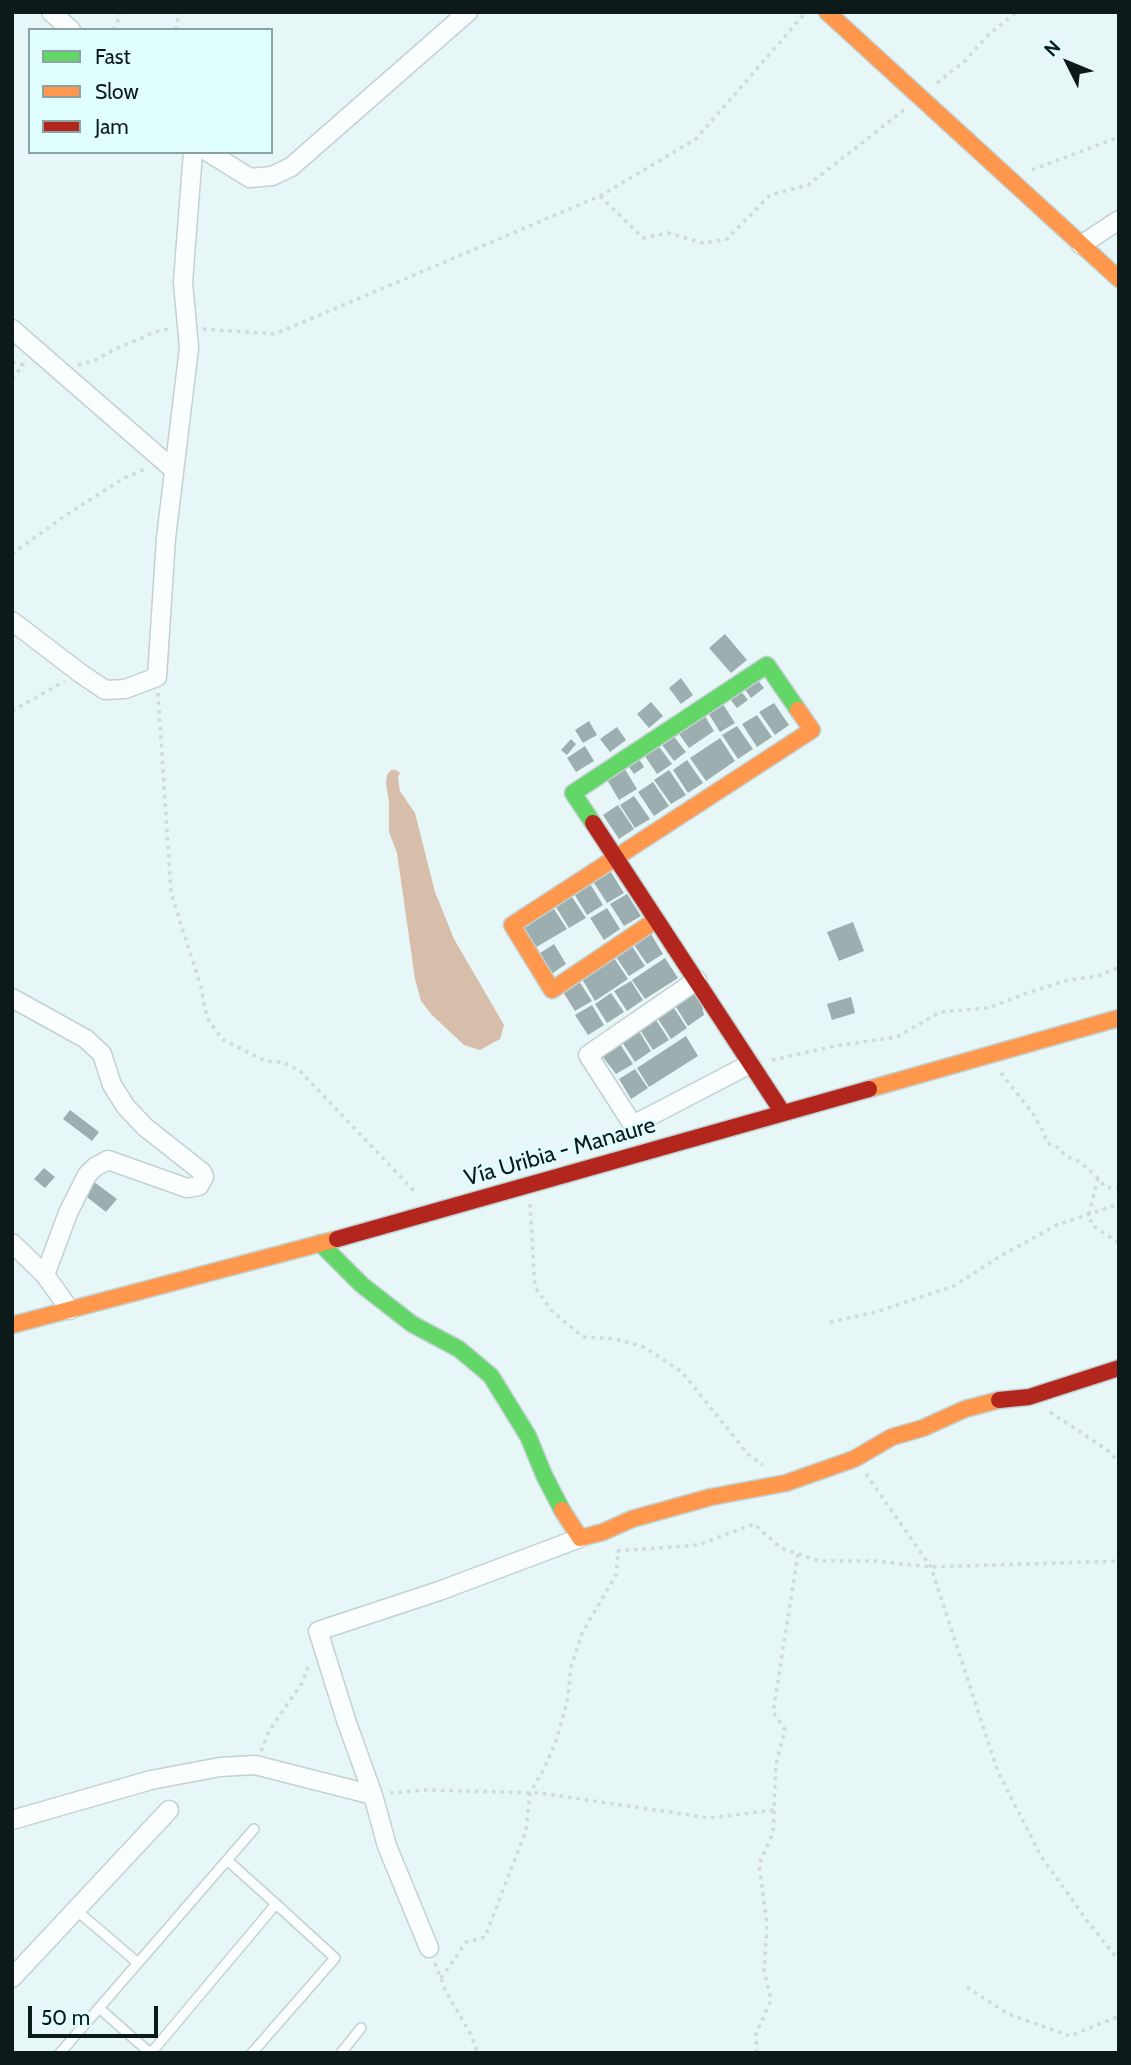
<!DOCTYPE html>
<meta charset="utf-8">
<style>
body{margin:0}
#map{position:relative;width:1131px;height:2065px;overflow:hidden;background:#e7f7f7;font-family:Cabin,sans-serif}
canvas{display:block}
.frame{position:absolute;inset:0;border:14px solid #0c1a1a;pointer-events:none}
.legend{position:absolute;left:28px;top:28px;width:245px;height:126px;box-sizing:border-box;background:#e0fefe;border:2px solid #8ba3a3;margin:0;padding:9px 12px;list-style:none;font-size:21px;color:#0c1a1a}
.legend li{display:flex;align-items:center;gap:14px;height:35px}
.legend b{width:35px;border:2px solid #8ba3a3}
.north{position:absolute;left:1033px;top:28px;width:70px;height:70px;-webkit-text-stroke:5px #e0fefe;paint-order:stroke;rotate:313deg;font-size:19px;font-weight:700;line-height:28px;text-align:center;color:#0c1a1a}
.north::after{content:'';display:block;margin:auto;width:24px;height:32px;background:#0c1a1a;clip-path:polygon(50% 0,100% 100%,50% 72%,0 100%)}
.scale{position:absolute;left:28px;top:2006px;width:130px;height:32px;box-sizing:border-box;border:4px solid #0c1a1a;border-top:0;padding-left:9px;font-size:21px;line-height:24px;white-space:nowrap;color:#0c1a1a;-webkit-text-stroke:5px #e0fefe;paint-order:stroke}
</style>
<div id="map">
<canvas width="1131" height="2065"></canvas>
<div class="frame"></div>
<ul class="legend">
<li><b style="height:9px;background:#63d668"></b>Fast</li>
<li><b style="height:9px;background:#ff974d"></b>Slow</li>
<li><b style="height:9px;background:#b3261e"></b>Jam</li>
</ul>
<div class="north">N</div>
<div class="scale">50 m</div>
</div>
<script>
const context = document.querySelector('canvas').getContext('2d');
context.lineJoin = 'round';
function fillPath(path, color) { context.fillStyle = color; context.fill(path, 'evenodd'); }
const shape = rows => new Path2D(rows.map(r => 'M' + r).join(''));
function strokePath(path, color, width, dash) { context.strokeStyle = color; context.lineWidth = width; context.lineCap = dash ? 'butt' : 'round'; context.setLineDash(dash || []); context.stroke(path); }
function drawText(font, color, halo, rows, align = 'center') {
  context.font = font + ' Cabin,sans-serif'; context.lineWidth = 5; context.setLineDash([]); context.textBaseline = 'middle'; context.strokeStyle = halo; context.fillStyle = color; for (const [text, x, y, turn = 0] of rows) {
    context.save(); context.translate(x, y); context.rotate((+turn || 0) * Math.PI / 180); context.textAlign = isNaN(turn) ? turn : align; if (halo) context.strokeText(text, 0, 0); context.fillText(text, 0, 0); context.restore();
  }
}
fillPath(shape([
 [391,770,396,770,400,773,398,777,400,791,415,813,435,892,454,939,504,1025,500,1039,480,1050,464,1045,432,1015,421,1001,415,979,397,853,389,832,389,802,386,783,387,775]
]), '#d7beaa');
fillPath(shape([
 [725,634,747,660,731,673,709,648],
 [681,678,693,695,681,704,669,688],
 [756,678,764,688,751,698,744,688],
 [739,689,748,700,737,708,728,696],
 [721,701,735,723,720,732,707,711],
 [651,702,663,716,649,728,637,714],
 [774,703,789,725,775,735,759,712],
 [703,713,714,731,689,748,677,731],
 [757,715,772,737,757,747,742,724],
 [589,721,597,735,583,743,575,730],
 [737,726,753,749,738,759,722,735],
 [617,727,626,740,610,752,600,739],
 [672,734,686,752,674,761,660,742],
 [720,738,735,761,706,781,690,758],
 [571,739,576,744,567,755,561,750],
 [657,744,672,764,657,774,643,753],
 [585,746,594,761,576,772,567,758],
 [638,757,644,767,634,774,627,764],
 [687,760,703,783,688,793,673,770],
 [623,766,637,789,619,800,606,778],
 [669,770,686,795,671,804,654,780],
 [653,782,669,806,654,816,638,792],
 [634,796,650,819,635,828,620,805],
 [618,805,634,829,619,839,603,815],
 [609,869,624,893,607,903,592,880],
 [589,882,603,905,587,915,573,892],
 [570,894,586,918,569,928,554,904],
 [627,894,641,916,624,926,610,904],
 [552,906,567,929,533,949,519,927],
 [607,908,620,929,604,940,590,918],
 [853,922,864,951,839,961,827,932],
 [651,934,663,954,647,964,634,945],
 [554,944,566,964,550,975,537,955],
 [632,946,645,966,629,976,616,957],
 [614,958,628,979,595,1001,582,979],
 [665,958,678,978,645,999,632,980],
 [579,981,592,1001,575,1011,563,992],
 [631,981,643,1000,627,1011,614,991],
 [697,984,704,1015,688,1026,676,1007],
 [611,993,624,1012,607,1023,595,1004],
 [851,997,855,1013,832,1020,827,1004],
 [592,1005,604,1025,588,1035,575,1015],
 [674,1008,687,1028,671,1039,658,1019],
 [656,1020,669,1040,653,1050,640,1030],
 [639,1031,651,1051,635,1062,622,1042],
 [686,1036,698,1056,649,1087,637,1068],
 [620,1044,633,1064,616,1074,602,1056],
 [635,1069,648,1088,631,1099,619,1079],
 [70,1110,99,1132,92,1141,63,1119],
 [44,1168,55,1177,45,1188,34,1179],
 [94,1182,117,1199,106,1212,83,1194]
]), '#9caeaf');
const lane = shape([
 [76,1910,138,1963],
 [99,2008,150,2053],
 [60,2053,254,1829],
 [151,2053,276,1904,227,1860],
 [252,2053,335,1958,276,1904],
 [341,2053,361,2028]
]);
const street = shape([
 [51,12,71,30],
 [208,152,250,178,272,176,291,167,468,12],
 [1081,245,1119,220],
 [12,329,174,470],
 [12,621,80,673,105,690,125,689,157,677,166,538,189,348,183,282,193,152],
 [697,980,588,1055,633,1125,750,1064],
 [12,998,86,1039,102,1054,112,1085,126,1107,145,1127,202,1172,204,1177,199,1186,187,1188,108,1160,95,1167,87,1175,68,1213,45,1275],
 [12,1243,45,1275,70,1310],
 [12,1820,151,1780,220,1767,255,1765,373,1795],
 [429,1948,387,1846,373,1795,347,1723,318,1631,439,1591,580,1538],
 [12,1978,169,1810]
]);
const fast = shape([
 [593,823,573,793,767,665,798,710],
 [320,1243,362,1285,412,1324,459,1349,491,1376,528,1436,544,1475,562,1510]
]);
const slow = shape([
 [827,12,1119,279],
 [656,920,552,990,512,925,812,730,798,710],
 [869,1089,1119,1018],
 [12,1325,337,1239],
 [562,1510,580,1538,603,1532,632,1519,711,1497,786,1483,854,1459,892,1437,923,1428,965,1409,999,1400]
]);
const jam = shape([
 [593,823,783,1113],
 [337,1239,869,1089],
 [999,1400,1029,1397,1119,1368]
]);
strokePath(lane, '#c2d1d1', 12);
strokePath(street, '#c2d1d1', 21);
strokePath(fast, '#c2d1d1', 19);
strokePath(slow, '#c2d1d1', 19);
strokePath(jam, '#c2d1d1', 19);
strokePath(shape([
 [113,30,120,16,119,12],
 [176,30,177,21,181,12],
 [937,83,966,60,986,37,1016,12],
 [1032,170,1119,137],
 [600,196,643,238,668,233,703,243,727,239,770,195,808,185,904,110],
 [203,329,275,334,600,196,696,139,806,12],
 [12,362,28,366],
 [78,365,98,359,113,350,155,332,171,328],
 [12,379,24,364],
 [12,554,66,515,124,478,145,469],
 [158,693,171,893,201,987,207,1018,222,1039,265,1061,282,1062,299,1070,417,1194],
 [12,711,65,681],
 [772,1060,835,1046,897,1037,940,1012,988,1008,1027,993,1065,981,1098,976,1119,967],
 [1001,1073,1031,1111,1043,1131,1047,1143,1057,1147,1067,1157,1080,1162,1098,1178,1105,1187,1119,1189],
 [1098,1178,1089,1214,1092,1225,1119,1243],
 [530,1204,535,1287,551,1310,583,1337,616,1339,644,1347,682,1372,748,1454,763,1465],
 [830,1322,876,1312,954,1286,1002,1255,1057,1225,1119,1204],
 [1050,1412,1106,1449,1119,1462],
 [866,1474,931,1567,998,1772,1041,1856,1085,1918,1119,1961],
 [617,1551,698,1545,754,1524,781,1548,820,1561,876,1561,931,1567,1119,1561],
 [261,1751,269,1731,302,1683,309,1664],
 [390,1793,426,1790,540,1793,709,1818,774,1810],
 [435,1963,446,1992,470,2033,478,2053],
 [441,1978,466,1942,485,1937,526,1830,530,1793,544,1769,556,1741,567,1702,571,1667,582,1633,616,1575,618,1550],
 [967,1987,1008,2014,1070,2036,1119,2016],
 [757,2053,756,2034,771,2000,764,1970,767,1925,759,1864,773,1833,776,1764,785,1730,773,1712,798,1554]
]), '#d3d8d8', 3.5, [3.5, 5]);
strokePath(lane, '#fbfefe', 9);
strokePath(street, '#fbfefe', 18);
strokePath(fast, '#63d668', 16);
strokePath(slow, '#ff974d', 16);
strokePath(jam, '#b3261e', 16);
drawText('23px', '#0c1a1a', '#e0fefe', [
 ["Vía Uribia - Manaure",560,1152,-16]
]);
</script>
